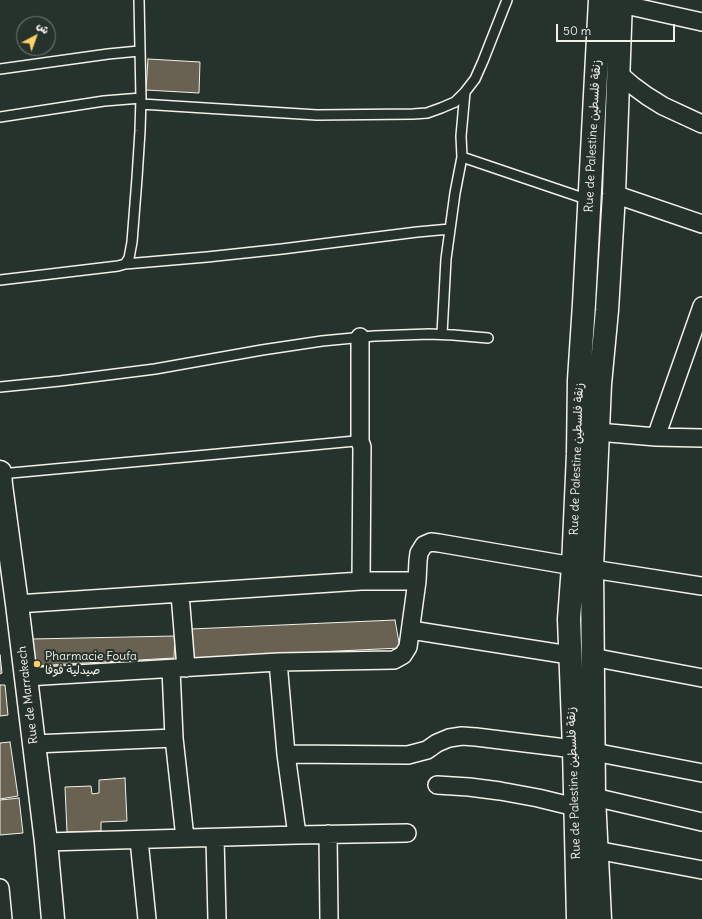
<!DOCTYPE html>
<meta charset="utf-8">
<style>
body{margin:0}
#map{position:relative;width:702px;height:919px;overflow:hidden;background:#26332d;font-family:Delius,"Playpen Sans Arabic",sans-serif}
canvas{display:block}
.north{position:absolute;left:16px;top:16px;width:40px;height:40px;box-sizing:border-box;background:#26332d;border:1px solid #787f78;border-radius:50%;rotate:41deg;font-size:11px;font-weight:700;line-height:16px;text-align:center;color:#f4f1e8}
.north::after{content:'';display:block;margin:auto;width:14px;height:18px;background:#ffd166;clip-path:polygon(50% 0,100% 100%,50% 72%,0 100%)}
.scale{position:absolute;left:556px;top:24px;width:119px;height:18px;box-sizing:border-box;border:2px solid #f4f1e8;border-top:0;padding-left:5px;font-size:12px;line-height:14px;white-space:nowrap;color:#f4f1e8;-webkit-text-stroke:3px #26332d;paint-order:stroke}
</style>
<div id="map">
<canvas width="702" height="919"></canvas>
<div class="north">ش</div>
<div class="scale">50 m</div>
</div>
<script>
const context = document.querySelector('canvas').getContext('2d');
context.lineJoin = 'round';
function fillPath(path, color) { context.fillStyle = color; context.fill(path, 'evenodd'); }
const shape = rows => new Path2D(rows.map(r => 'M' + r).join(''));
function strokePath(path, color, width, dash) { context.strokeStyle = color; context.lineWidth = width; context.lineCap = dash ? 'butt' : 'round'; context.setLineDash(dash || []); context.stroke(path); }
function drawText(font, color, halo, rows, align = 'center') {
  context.font = font + ' Delius,"Playpen Sans Arabic",sans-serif'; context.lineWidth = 4; context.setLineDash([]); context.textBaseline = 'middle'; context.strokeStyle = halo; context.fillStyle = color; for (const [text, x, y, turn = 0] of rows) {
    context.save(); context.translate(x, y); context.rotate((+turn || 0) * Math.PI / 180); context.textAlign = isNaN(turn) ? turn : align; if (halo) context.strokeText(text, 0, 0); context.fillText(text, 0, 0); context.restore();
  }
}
const building = shape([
 [148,59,200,62,199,93,146,90,148,59],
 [395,620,400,648,193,658,191,629,395,620],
 [175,636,174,658,33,666,32,639,175,636],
 [0,655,2,673,0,674,0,655],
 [0,685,5,685,8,715,0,716,0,685],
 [10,742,18,796,0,799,0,743,10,742],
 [125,778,127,821,101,822,101,831,67,832,65,787,91,786,92,794,99,793,99,780,125,778],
 [19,798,23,833,0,835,0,800,19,798]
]);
fillPath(building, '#696252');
strokePath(building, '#f4f1e8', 1);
const lane = shape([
 [0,69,108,54,139,51],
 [141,104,317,115,413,114,427,113,441,108,455,102,465,92,475,79,483,61,507,0],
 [0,117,104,101,141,98],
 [462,157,589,200],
 [125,264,207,257,282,249,417,232,450,229],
 [0,280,118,266,125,264,129,258,132,242,137,178,140,131,141,98,139,0],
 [442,334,446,259,455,193,462,157,461,136,465,92],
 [0,387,60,381,155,369,262,350,322,341,374,336,429,334,453,335,488,338],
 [0,474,218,454,355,441,360,442]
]);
const street = shape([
 [621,4,702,22],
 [618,73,632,85,647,96,663,106,702,124],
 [614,194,702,224],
 [360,337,360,442,361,444,362,447,361,581],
 [598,432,656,437,702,438],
 [656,437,702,306],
 [180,594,186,668],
 [17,604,361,581,417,581],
 [411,630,569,655],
 [592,657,702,678],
 [278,662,286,754,297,835],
 [171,669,174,738,185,838],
 [26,677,278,662,394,660,403,655,408,647,417,581,418,561,419,553,424,545,431,542,439,543,573,566,702,586],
 [34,744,174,738],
 [594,752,702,773],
 [286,754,408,755,427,750,437,743,449,738,462,736,476,737,574,749],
 [437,785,469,787,500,791,538,798,575,807],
 [594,797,702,822],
 [328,834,329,919],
 [215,838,217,919],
 [139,840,147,919],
 [46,842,297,835,407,833],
 [596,850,702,870],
 [0,888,3,919]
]);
const secondary = shape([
 [0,472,1,485,17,604,46,842,53,919],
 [578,919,574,749,569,619,573,566,578,454,579,380,584,304,600,0],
 [600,919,594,797,592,568,600,384,607,310,614,194,621,0]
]);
strokePath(lane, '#f4f1e8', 12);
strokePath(street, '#f4f1e8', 20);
strokePath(secondary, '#f4f1e8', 25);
strokePath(lane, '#26332d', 9);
strokePath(street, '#26332d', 17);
strokePath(secondary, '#26332d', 22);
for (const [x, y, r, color] of [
 [37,664,4,"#ffd166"]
]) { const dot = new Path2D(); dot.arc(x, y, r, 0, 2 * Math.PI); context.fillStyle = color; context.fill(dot); strokePath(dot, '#26332d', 1.5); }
drawText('12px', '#f4f1e8', '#26332d', [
 ["Rue de Palestine زنقة فلسطين",593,136,-87],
 ["Rue de Palestine زنقة فلسطين",577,459,-88],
 ["Rue de Marrakech",28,695,-97],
 ["Rue de Palestine زنقة فلسطين",574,783,-92]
]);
drawText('12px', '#f4f1e8', '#26332d', [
 ["Pharmacie Foufa",45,657],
 ["صيدلية فوفا",45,671]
], 'left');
</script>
